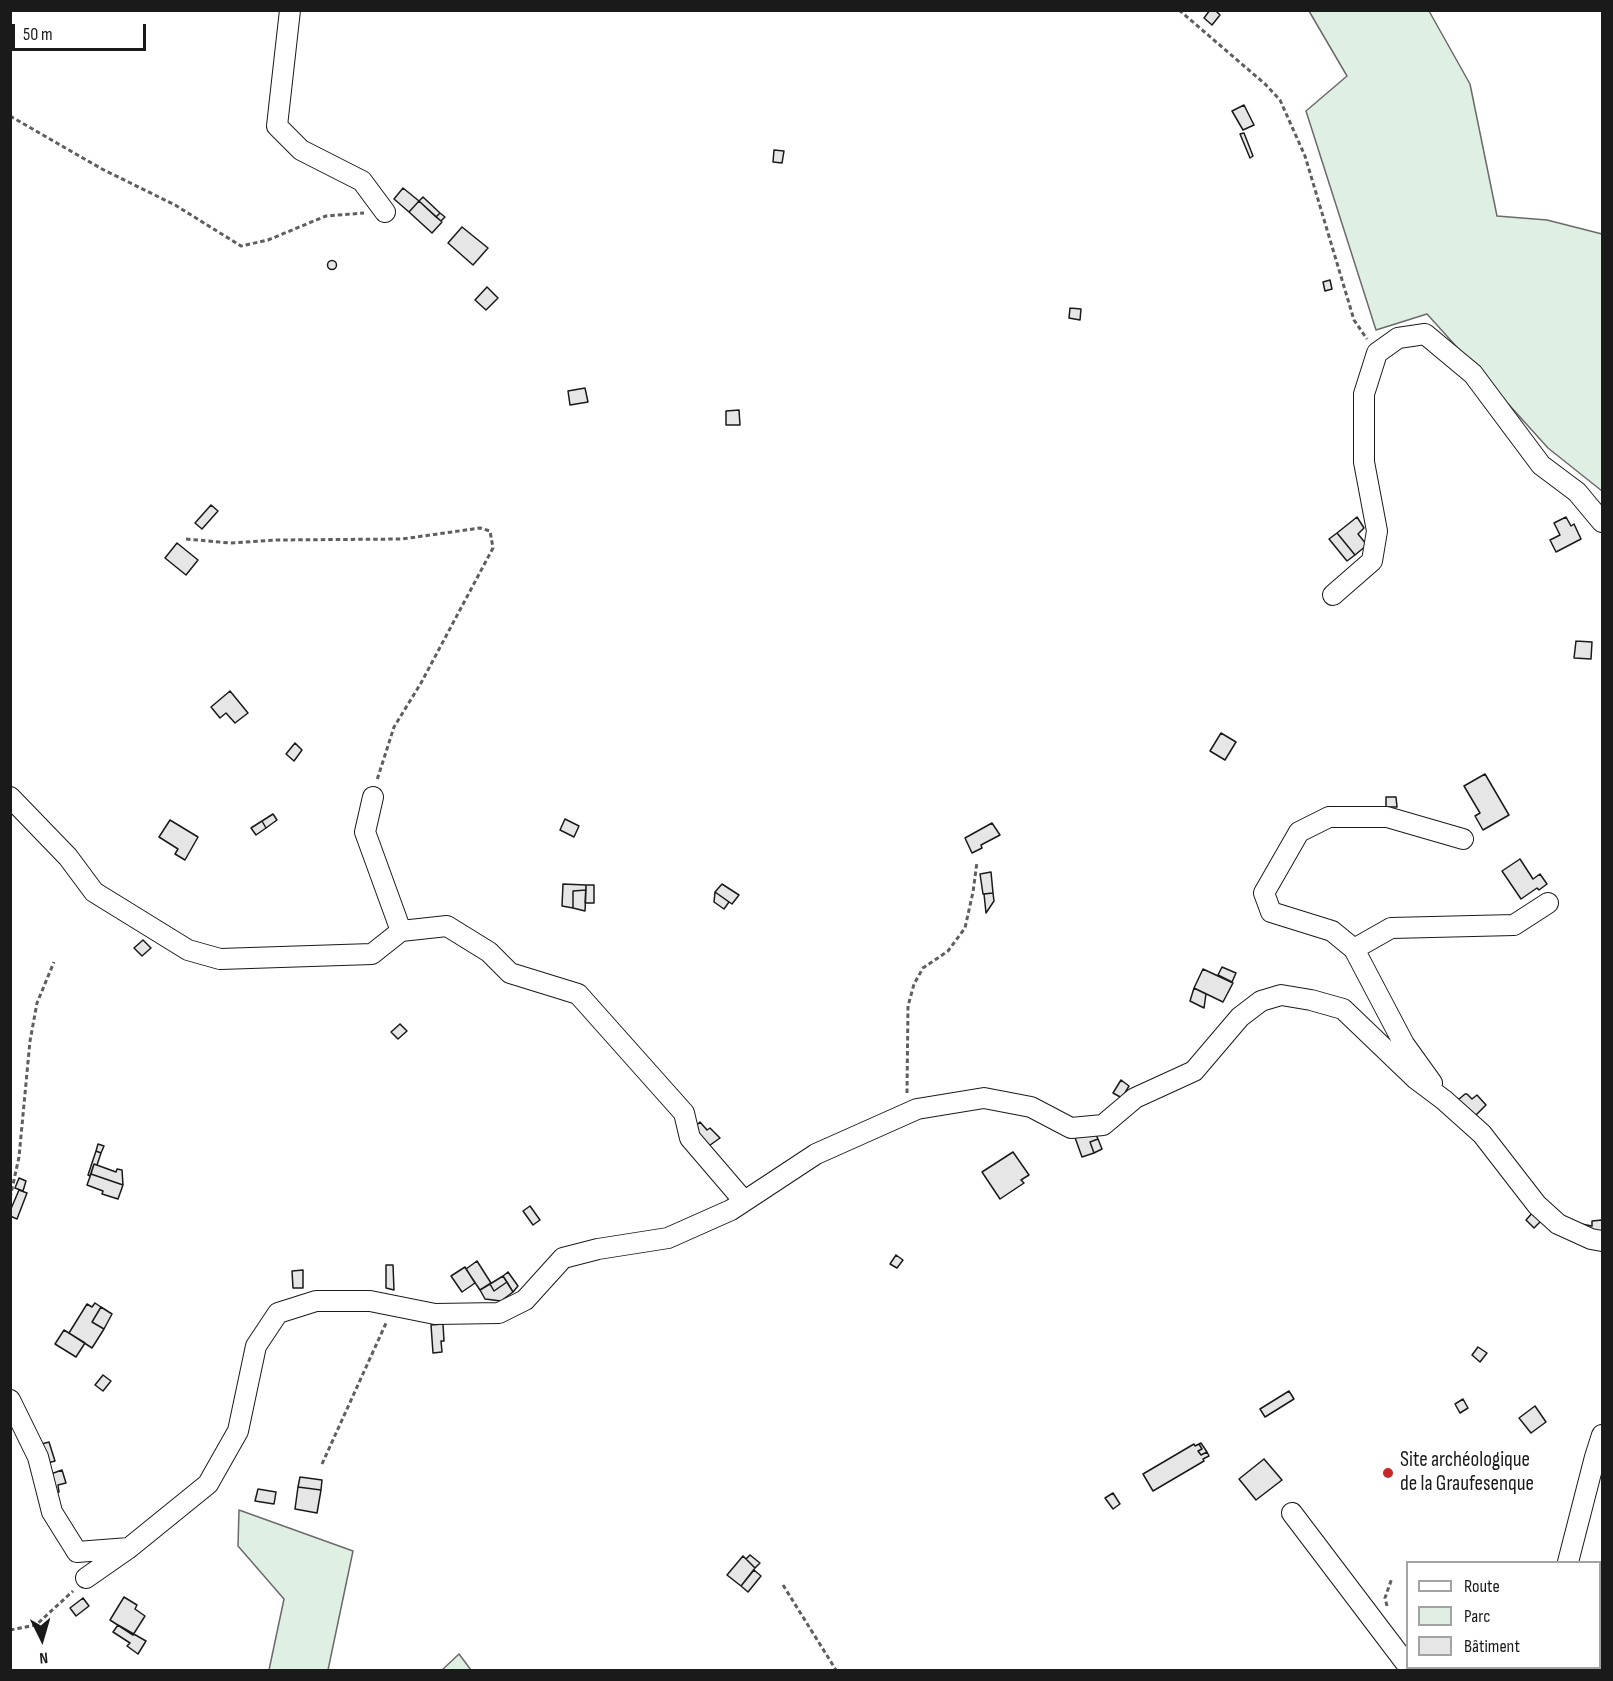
<!DOCTYPE html>
<meta charset="utf-8">
<style>
body{margin:0}
#map{position:relative;width:1613px;height:1681px;overflow:hidden;background:#fff;font-family:"Sofia Sans Condensed",sans-serif}
canvas{display:block}
.frame{position:absolute;inset:0;border:12px solid #1a1a1a;pointer-events:none}
.legend{position:absolute;left:1406px;top:1561px;width:195px;height:108px;box-sizing:border-box;background:#fff;border:2px solid #a3a3a3;margin:0;padding:8px 10px;list-style:none;font-size:18px;color:#1a1a1a}
.legend li{display:flex;align-items:center;gap:12px;height:30px}
.legend b{width:30px;border:2px solid #a3a3a3}
.north{position:absolute;left:12px;top:1609px;width:60px;height:60px;-webkit-text-stroke:4px #fff;paint-order:stroke;rotate:175deg;font-size:16px;font-weight:700;line-height:24px;text-align:center;color:#1a1a1a}
.north::after{content:'';display:block;margin:auto;width:21px;height:27px;background:#1a1a1a;clip-path:polygon(50% 0,100% 100%,50% 72%,0 100%)}
.scale{position:absolute;left:12px;top:24px;width:134px;height:27px;box-sizing:border-box;border:3px solid #1a1a1a;border-top:0;padding-left:8px;font-size:18px;line-height:21px;white-space:nowrap;color:#1a1a1a;-webkit-text-stroke:4px #fff;paint-order:stroke}
</style>
<div id="map">
<canvas width="1613" height="1681"></canvas>
<div class="frame"></div>
<ul class="legend">
<li><b style="height:8px;background:#fff"></b>Route</li>
<li><b style="height:16px;background:#e0efe3"></b>Parc</li>
<li><b style="height:16px;background:#e6e6e6"></b>Bâtiment</li>
</ul>
<div class="north">N</div>
<div class="scale">50 m</div>
</div>
<script>
const context = document.querySelector('canvas').getContext('2d');
context.lineJoin = 'round';
function fillPath(path, color) { context.fillStyle = color; context.fill(path, 'evenodd'); }
const shape = rows => new Path2D(rows.map(r => 'M' + r).join(''));
function strokePath(path, color, width, dash) { context.strokeStyle = color; context.lineWidth = width; context.lineCap = dash ? 'butt' : 'round'; context.setLineDash(dash || []); context.stroke(path); }
function drawText(font, color, halo, rows, align = 'center') {
  context.font = font + ' "Sofia Sans Condensed",sans-serif'; context.lineWidth = 4.5; context.setLineDash([]); context.textBaseline = 'middle'; context.strokeStyle = halo; context.fillStyle = color; for (const [text, x, y, turn = 0] of rows) {
    context.save(); context.translate(x, y); context.rotate((+turn || 0) * Math.PI / 180); context.textAlign = isNaN(turn) ? turn : align; if (halo) context.strokeText(text, 0, 0); context.fillText(text, 0, 0); context.restore();
  }
}
const green = shape([
 [1309,11,1429,11,1470,84,1497,216,1547,220,1602,234,1602,491,1548,448,1427,314,1376,330,1306,111,1347,76,1309,11],
 [239,1510,353,1551,328,1670,269,1670,284,1599,238,1546,239,1510],
 [459,1654,471,1670,442,1670,459,1654]
]);
fillPath(green, '#e0efe3');
strokePath(green, '#6a6a6a', 1.5);
const building = shape([
 [1210,10,1215,10,1220,15,1212,25,1204,18,1210,10],
 [1244,105,1254,125,1243,130,1232,111,1244,105],
 [1244,133,1253,156,1250,158,1240,134,1244,133],
 [774,150,784,151,782,163,773,162,774,150],
 [403,188,419,201,409,212,394,199,403,188],
 [423,197,440,213,436,217,419,201,423,197],
 [419,201,442,222,432,233,409,212,419,201],
 [440,213,445,217,441,221,436,217,440,213],
 [462,227,488,248,473,265,448,243,462,227],
 '327.5 265a4.5 4.5 0 1 1 9 0a4.5 4.5 0 1 1-9 0Z',
 [1330,280,1332,289,1325,291,1323,282,1330,280],
 [487,287,498,298,486,310,475,300,487,287],
 [1070,308,1081,309,1080,320,1069,318,1070,308],
 [585,388,588,402,570,405,568,391,585,388],
 [739,410,740,425,726,425,726,411,739,410],
 [211,505,218,511,202,529,195,523,211,505],
 [1357,517,1364,528,1358,534,1367,545,1355,555,1337,533,1357,517],
 [1566,517,1571,526,1574,524,1581,539,1556,552,1550,540,1560,535,1554,523,1566,517],
 [1337,533,1355,555,1347,561,1329,539,1337,533],
 [177,543,198,560,186,575,165,558,177,543],
 [1576,641,1592,642,1591,659,1574,658,1576,641],
 [230,691,248,713,235,723,226,713,220,718,211,707,230,691],
 [1221,733,1236,742,1225,760,1210,751,1221,733],
 [295,743,302,750,294,761,286,754,295,743],
 [1485,774,1509,815,1483,830,1475,816,1480,813,1464,786,1485,774],
 [1386,797,1396,797,1397,807,1386,807,1386,797],
 [273,814,277,820,266,828,262,821,273,814],
 [565,819,579,826,574,837,560,830,565,819],
 [170,820,198,837,185,860,175,854,178,849,159,837,170,820],
 [262,821,266,828,256,835,251,828,262,821],
 [992,823,1000,835,981,845,982,848,972,853,965,838,992,823],
 [1520,859,1533,879,1540,874,1547,884,1539,890,1537,888,1521,899,1502,871,1520,859],
 [991,872,993,893,983,894,980,874,991,872],
 [563,884,586,885,586,890,573,891,573,908,562,906,563,884],
 [722,884,739,895,732,904,715,892,722,884],
 [586,885,594,885,594,903,585,903,586,885],
 [586,890,585,911,573,908,573,891,586,890],
 [715,892,729,902,724,909,714,902,715,892],
 [993,893,994,901,986,913,984,894,993,893],
 [143,940,151,948,142,956,134,948,143,940],
 [1222,967,1236,973,1232,982,1218,975,1222,967],
 [1203,969,1233,983,1223,1002,1194,988,1203,969],
 [1194,988,1206,994,1204,1008,1190,1001,1194,988],
 [400,1024,407,1031,398,1039,391,1032,400,1024],
 [1121,1080,1129,1086,1122,1098,1113,1093,1121,1080],
 [1465,1094,1467,1094,1472,1099,1477,1095,1486,1105,1473,1118,1458,1100,1465,1094],
 [700,1122,707,1130,710,1128,720,1138,706,1148,692,1129,700,1122],
 [1093,1128,1098,1139,1090,1142,1094,1153,1082,1157,1073,1132,1093,1128],
 [1098,1139,1102,1149,1094,1153,1090,1142,1098,1139],
 [98,1144,104,1146,101,1153,96,1151,98,1144],
 [96,1151,101,1153,97,1165,94,1164,90,1176,88,1175,96,1151],
 [1013,1152,1029,1175,1021,1180,1024,1183,1000,1199,982,1172,1013,1152],
 [94,1164,116,1172,117,1169,122,1170,123,1185,91,1174,94,1164],
 [91,1174,123,1185,118,1199,102,1194,103,1191,87,1185,91,1174],
 [19,1178,26,1181,23,1191,15,1188,19,1178],
 [19,1190,27,1193,17,1219,10,1216,10,1211,19,1190],
 [530,1206,540,1220,533,1225,523,1211,530,1206],
 [1534,1211,1543,1219,1534,1228,1526,1220,1534,1211],
 [1602,1220,1602,1235,1581,1224,1592,1226,1592,1221,1602,1220],
 [896,1255,903,1260,897,1268,890,1264,896,1255],
 [477,1261,491,1283,480,1290,466,1269,477,1261],
 [386,1265,393,1265,394,1290,386,1288,386,1265],
 [465,1267,475,1283,462,1292,451,1276,465,1267],
 [303,1270,303,1288,293,1288,292,1271,303,1270],
 [508,1272,518,1286,513,1292,503,1276,508,1272],
 [503,1276,507,1282,494,1291,490,1284,503,1276],
 [507,1282,513,1292,501,1301,485,1299,480,1290,490,1284,494,1291,507,1282],
 [95,1303,101,1307,92,1322,104,1329,92,1348,69,1333,87,1304,92,1307,95,1303],
 [101,1307,112,1314,104,1329,92,1322,101,1307],
 [443,1324,444,1341,441,1341,442,1352,433,1353,431,1325,443,1324],
 [64,1330,85,1343,76,1357,55,1344,64,1330],
 [1478,1347,1487,1353,1480,1362,1472,1355,1478,1347],
 [103,1375,111,1381,103,1391,95,1385,103,1375],
 [1289,1391,1294,1399,1265,1417,1260,1409,1289,1391],
 [1463,1399,1468,1408,1460,1413,1455,1404,1463,1399],
 [1535,1406,1546,1422,1531,1433,1519,1418,1535,1406],
 [49,1442,55,1461,44,1464,38,1445,49,1442],
 [1201,1443,1207,1452,1201,1455,1198,1451,1202,1449,1199,1444,1201,1443],
 [1194,1444,1195,1446,1199,1444,1202,1449,1198,1451,1201,1455,1207,1452,1209,1456,1203,1459,1204,1461,1153,1491,1143,1474,1194,1444],
 [1264,1459,1282,1480,1256,1500,1239,1479,1264,1459],
 [62,1470,66,1483,58,1485,59,1492,54,1493,48,1475,62,1470],
 [300,1477,322,1480,321,1490,298,1487,300,1477],
 [298,1487,321,1490,317,1513,295,1509,298,1487],
 [258,1489,276,1492,274,1504,255,1501,258,1489],
 [1113,1493,1120,1504,1113,1509,1105,1498,1113,1493],
 [750,1555,760,1563,755,1568,746,1559,750,1555],
 [743,1556,755,1568,741,1586,727,1575,743,1556],
 [754,1570,761,1576,748,1592,741,1586,754,1570],
 [124,1597,137,1605,135,1609,145,1616,133,1635,110,1620,124,1597],
 [83,1598,89,1606,76,1616,70,1608,83,1598],
 [118,1625,146,1641,138,1654,127,1646,130,1643,113,1632,118,1625]
]);
fillPath(building, '#e6e6e6');
strokePath(building, '#1a1a1a', 1.5);
const minor = shape([
 [290,10,277,126,301,150,362,181,385,212],
 [1333,595,1372,561,1377,531,1364,462,1364,394,1377,353,1398,338,1425,334,1473,374,1541,465,1577,492,1602,522],
 [10,797,68,857,94,892,188,950,220,959,372,954,401,931,447,926,489,952,510,973,578,994,684,1113,690,1138,744,1201],
 [373,797,365,832,401,931],
 [1354,949,1391,928,1514,925,1548,903],
 [1432,1083,1404,1044,1354,949,1332,931,1271,912,1264,893,1299,832,1329,817,1387,817,1463,839],
 [10,1400,38,1457,52,1512,77,1552,129,1548],
 [1292,1513,1408,1666],
 [1568,1562,1595,1457,1602,1435],
 [86,1578,129,1548,208,1484,238,1431,256,1346,278,1313,316,1301,370,1301,435,1314,499,1313,525,1300,563,1258,598,1249,668,1238,731,1210,816,1154,917,1109,984,1098,1031,1107,1071,1128,1103,1125,1135,1098,1194,1071,1240,1017,1261,1001,1281,995,1311,1000,1343,1009,1416,1079,1444,1100,1482,1134,1537,1205,1558,1224,1591,1239,1602,1241],
 [1543,1670,1544,1668]
]);
strokePath(minor, '#1a1a1a', 22);
strokePath(shape([
 [1179,10,1265,84,1280,100,1305,156,1354,320,1367,339],
 [10,116,102,169,175,205,241,246,268,240,326,216,364,213],
 [186,539,230,543,275,540,402,539,480,528,490,531,493,548,421,683,394,727,377,780],
 [907,1093,908,1006,914,984,923,968,948,951,965,928,973,892,977,862],
 [10,1198,19,1157,30,1041,37,1003,54,962],
 [322,1464,387,1321],
 [783,1585,836,1670],
 [1387,1606,1385,1598,1392,1578],
 [10,1630,36,1625,73,1591],
 [1433,1668,1435,1670]
]), '#5f5f5f', 3, [4.5, 3]);
strokePath(minor, '#fff', 20);
for (const [x, y, r, color] of [
 [1388,1473,6,"#c62828"]
]) { const dot = new Path2D(); dot.arc(x, y, r, 0, 2 * Math.PI); context.fillStyle = color; context.fill(dot); strokePath(dot, '#fff', 2); }
drawText('21px', '#1a1a1a', '#fff', [
 ["Site archéologique",1400,1461],
 ["de la Graufesenque",1400,1485]
], 'left');
</script>
